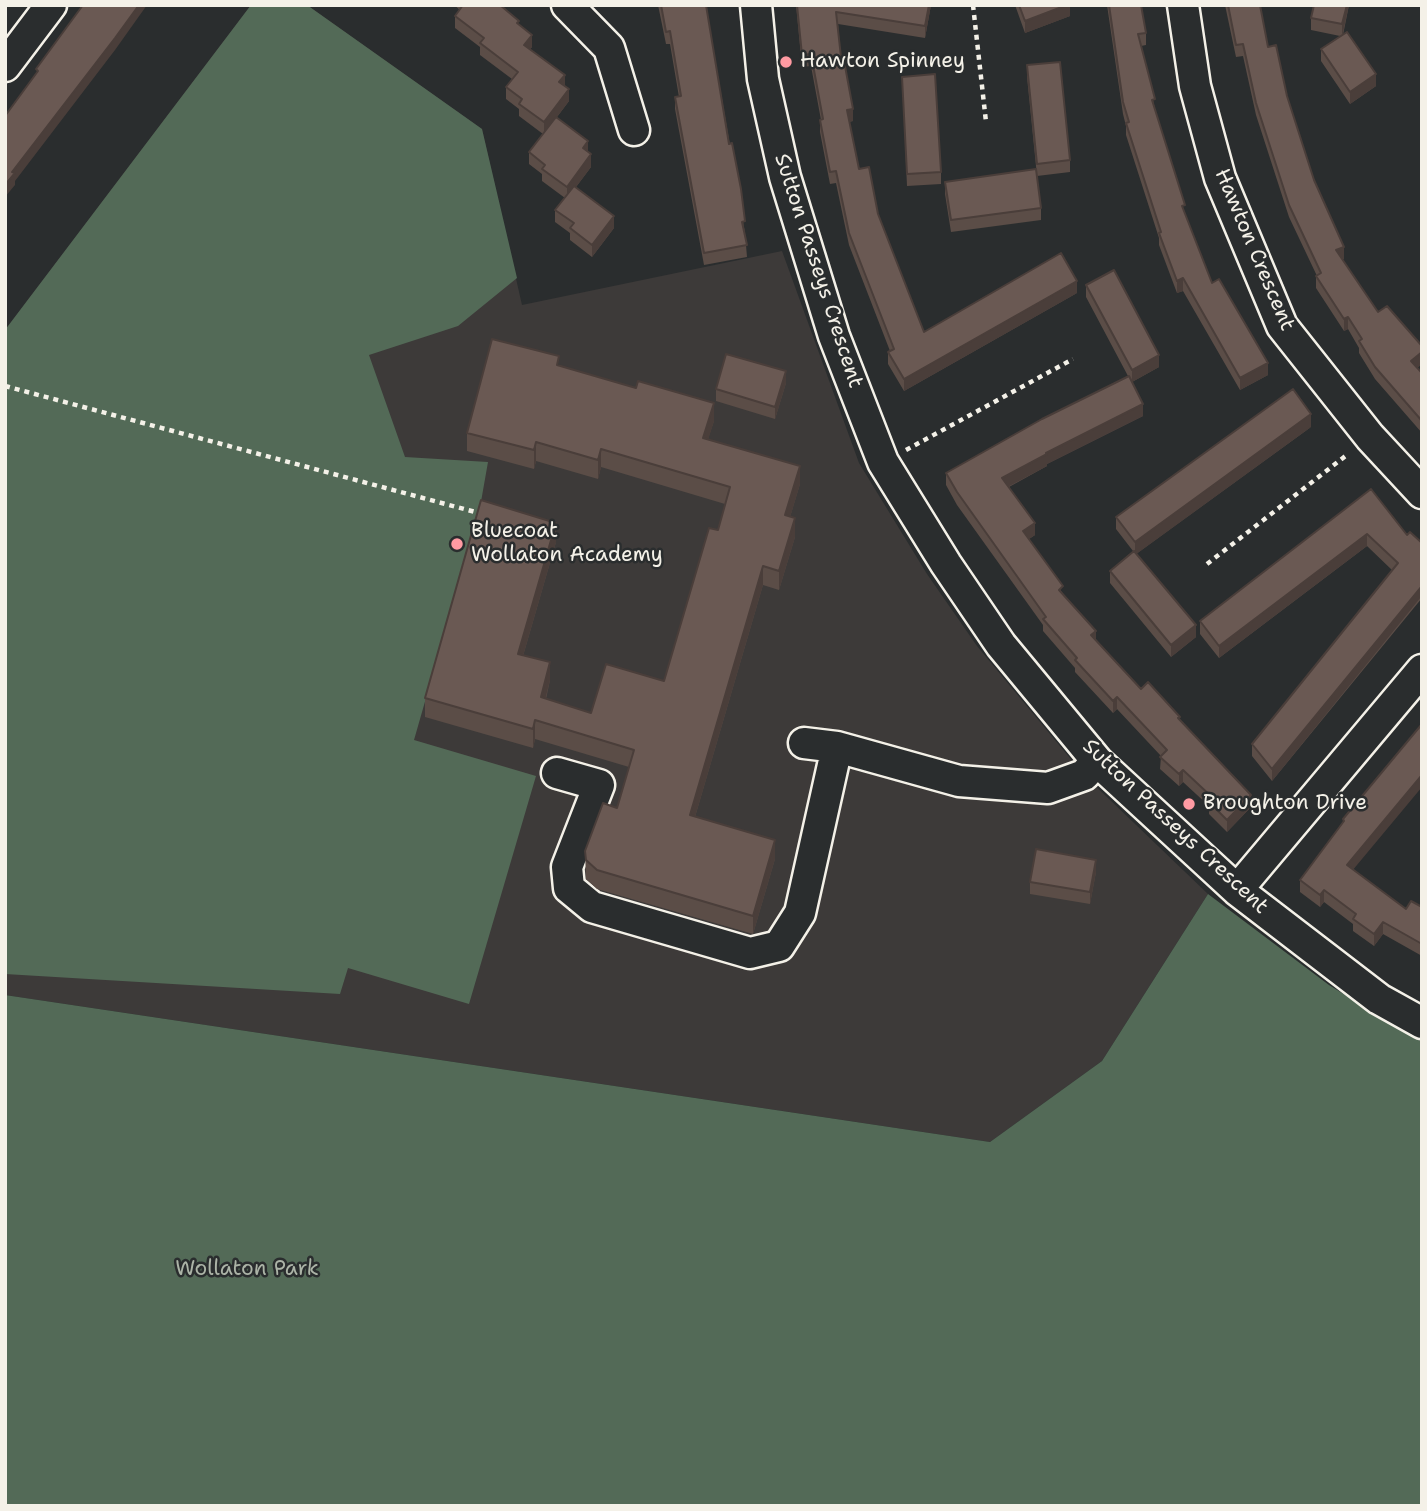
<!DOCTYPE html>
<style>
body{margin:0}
#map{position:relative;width:1427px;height:1511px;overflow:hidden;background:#2a2d2e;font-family:"Shantell Sans",sans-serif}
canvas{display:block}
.frame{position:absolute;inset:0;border:7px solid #f4f1e8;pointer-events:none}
</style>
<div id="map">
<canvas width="1427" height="1511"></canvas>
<div class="frame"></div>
</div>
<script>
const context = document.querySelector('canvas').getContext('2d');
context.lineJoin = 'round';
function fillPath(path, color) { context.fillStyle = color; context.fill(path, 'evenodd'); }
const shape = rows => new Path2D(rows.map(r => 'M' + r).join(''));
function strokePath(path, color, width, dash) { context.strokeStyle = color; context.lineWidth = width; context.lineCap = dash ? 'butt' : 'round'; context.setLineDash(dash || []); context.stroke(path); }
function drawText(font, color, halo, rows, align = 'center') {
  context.font = font + ' "Shantell Sans",sans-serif'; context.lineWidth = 5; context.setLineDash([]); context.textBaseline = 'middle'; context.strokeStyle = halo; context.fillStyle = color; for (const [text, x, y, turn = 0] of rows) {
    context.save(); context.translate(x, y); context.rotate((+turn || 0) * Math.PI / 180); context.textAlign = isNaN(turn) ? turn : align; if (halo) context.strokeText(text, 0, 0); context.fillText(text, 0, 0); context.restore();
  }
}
fillPath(shape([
 [251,5,307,5,482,129,522,305,782,251,859,463,927,574,977,646,1084,775,1208,894,1102,1061,990,1142,5,995,5,330]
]), '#3d3a39');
fillPath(shape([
 [251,5,307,5,482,129,517,278,458,326,369,355,405,457,488,462,479,513,414,740,536,776,469,1004,348,968,340,994,5,974,5,330],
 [1208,894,1329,985,1422,1042,1422,1506,5,1506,5,995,990,1142,1102,1061]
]), '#536a57');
const minor = shape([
 [567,5,609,48,634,130],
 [756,5,763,79,785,177,834,336,883,462,946,564,1001,645,1097,761,1237,890,1379,999,1422,1023],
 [1183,5,1195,86,1220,178,1282,326,1370,437,1422,493],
 [5,66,51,5],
 [804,743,837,747,959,781,1048,788,1084,775,1097,761],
 [557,773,599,785,567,867,569,888,592,907,750,953,779,946,800,913,837,747],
 [1237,890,1422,670]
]);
strokePath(minor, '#f4f1e8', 35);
strokePath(shape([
 [973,5,986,122],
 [5,386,479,513],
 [906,450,1073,359],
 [1207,564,1348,454]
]), '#f4f1e8', 4.5, [5, 5]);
strokePath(minor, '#2a2d2e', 30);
fillPath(shape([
 [454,5,501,5,501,7,519,25,532,47,530,49,565,87,569,101,557,117,588,152,591,167,576,187,614,228,592,257,570,240,570,233,555,222,555,210,565,198,542,181,542,174,529,164,529,152,543,134,519,116,519,109,506,99,506,87,512,79,480,55,480,47,455,28,455,16,460,10],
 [658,5,706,5,745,233,747,257,704,265,675,109,675,97,679,97,670,44,666,44],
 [796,5,931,5,925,38,838,24,842,66,853,121,849,122,859,169,878,214,924,332,1077,293,904,391,888,364,888,352,890,351,849,245,836,183,830,184,820,132,820,120,821,120,811,66,802,67],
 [1015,5,1070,5,1070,16,1025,33],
 [1107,5,1141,5,1146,33,1146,45,1141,46,1155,109,1185,214,1212,283,1268,375,1240,390,1183,291,1177,293,1159,245,1159,238,1126,135,1126,126,1123,114],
 [1225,5,1260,5,1268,47,1287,96,1314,180,1344,259,1342,259,1378,312,1422,346,1422,364,1417,368,1422,373,1422,433,1375,379,1359,353,1359,348,1348,329,1344,331,1316,288,1316,276,1317,276,1289,217,1256,115,1243,56,1236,57],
 [1314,5,1349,5,1343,35,1376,86,1350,104,1321,61,1321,49,1340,36,1311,30,1311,18],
 [1027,65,1070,160,1070,172,1037,176,1027,77],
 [902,77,941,172,941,184,907,186],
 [945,182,1041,208,1041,220,951,232,945,194],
 [1086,285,1159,367,1132,382,1143,416,1047,464,1047,466,1009,487,1035,535,1029,539,1063,594,1096,641,1141,689,1180,720,1251,807,1227,832,1209,814,1209,806,1183,782,1179,786,1160,769,1161,756,1117,709,1113,713,1075,672,1075,668,1043,631,1043,625,957,505,946,485,946,473,1128,376,1086,297],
 [559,365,714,421,708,439,800,484,790,517,795,537,779,590,763,585,695,817,775,859,753,934,597,889,586,879,585,851,617,808,629,767,535,739,533,748,425,717,425,698,556,542,523,656,550,680,546,699,591,713,664,681,718,530,725,504,601,467,598,479,536,461,534,469,467,451,467,433],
 [786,383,775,419,716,401,716,389],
 [1311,427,1136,554,1196,637,1171,657,1110,583,1110,571,1133,551,1116,529,1116,517],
 [1371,489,1407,535,1422,543,1422,598,1272,781,1252,756,1252,744,1392,570,1367,546,1219,658,1200,634,1200,621],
 [1422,724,1353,870,1406,909,1422,907,1422,956,1383,934,1374,946,1353,931,1353,924,1324,902,1320,907,1300,892,1300,880,1343,823,1343,819],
 [1096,872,1090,904,1030,894,1030,882]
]), '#5b4d47');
fillPath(shape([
 [139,5,147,5,115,50,15,181,15,185,5,197,5,185,12,172],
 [929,5,931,5,925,38,925,26],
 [1067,5,1070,5,1070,16,1025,33,1025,21],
 [1347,5,1349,5,1342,37,1342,24],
 [532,35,532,47,524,57,524,45],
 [1376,74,1376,86,1350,104,1350,92],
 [565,75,565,88,559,82],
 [569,89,569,101,544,134,544,122],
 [853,109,853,121,847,122,847,110],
 [588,141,588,153,583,148],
 [591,154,591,167,567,199,567,187],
 [614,216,614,228,592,257,592,245],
 [1344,247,1344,259,1336,262,1336,250],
 [1183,278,1183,291,1177,293,1177,281],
 [1077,281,1077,293,904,391,904,379],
 [1348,317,1348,329,1344,331,1344,319],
 [1422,352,1422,364,1411,373,1411,361],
 [1159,355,1159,367,1132,382,1132,370],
 [1268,363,1268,375,1240,390,1240,378],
 [786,371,786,383,775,419,775,407],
 [714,403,714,421,703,456,703,438],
 [1143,404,1143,416,1047,464,1047,466,1002,490,1002,478,1046,453],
 [1311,414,1311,427,1135,555,1135,542],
 [536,442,536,461,534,469,534,450],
 [601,449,601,467,598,479,598,460],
 [800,466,800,484,785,534,785,515],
 [795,518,795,537,779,590,779,571],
 [556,523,556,542,518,673,518,654],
 [1035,523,1035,535,1023,543,1023,531],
 [1367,534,1367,546,1219,658,1219,646],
 [763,566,763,585,690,834,690,815],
 [1421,585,1421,597,1272,781,1272,769],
 [1196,625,1196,637,1171,657,1171,645],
 [1096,631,1096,643,1091,635],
 [550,662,550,680,541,716,541,697],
 [1117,697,1117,709,1113,713,1113,701],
 [535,720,535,739,533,748,533,729],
 [1183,770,1183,782,1179,786,1179,774],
 [1422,775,1422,787,1347,877,1347,865],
 [1251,795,1251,807,1227,832,1227,820],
 [775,840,775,859,753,934,753,916],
 [1096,860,1096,872,1090,904,1090,892],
 [1324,890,1324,902,1320,907,1320,895],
 [1383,922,1383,934,1374,946,1374,934]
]), '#4a3e3a');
const building = shape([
 [83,5,139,5,115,38,12,172,15,173,5,185,5,116,38,71,36,69,83,5],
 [463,5,500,5,519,21,517,23,532,35,524,45,565,75,559,82,569,89,544,122,519,104,522,99,506,87,518,72,480,43,484,38,455,16,463,5],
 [661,5,706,5,729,144,732,143,741,189,745,221,742,222,747,245,704,253,675,97,681,96,670,31,666,32,661,5],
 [797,5,929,5,925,26,836,12,842,66,845,66,853,109,847,110,859,169,869,167,878,214,924,332,1061,253,1077,281,904,379,888,352,894,349,849,233,836,171,830,172,820,120,823,119,811,54,802,55,797,5],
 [1019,5,1067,5,1025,21,1019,5],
 [1109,5,1141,5,1146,33,1138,34,1155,99,1152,100,1185,205,1182,206,1212,283,1219,279,1268,363,1240,378,1183,278,1177,281,1159,233,1161,232,1126,123,1129,122,1123,102,1109,5],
 [1228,5,1260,5,1268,47,1276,45,1287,96,1314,180,1344,247,1336,250,1378,312,1387,306,1422,346,1422,352,1411,361,1422,373,1422,421,1375,367,1359,341,1362,339,1348,317,1344,319,1316,276,1321,273,1289,205,1256,103,1243,44,1236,45,1228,5],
 [1314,5,1347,5,1342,24,1311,18,1314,5],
 [1347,32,1376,74,1350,92,1321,49,1347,32],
 [1060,62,1070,160,1037,164,1027,65,1060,62],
 [935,74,941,172,907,174,902,77,935,74],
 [556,117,588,141,583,148,591,154,567,187,542,169,545,165,529,152,556,117],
 [1036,169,1041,208,951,220,945,182,1036,169],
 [574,186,614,216,592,245,570,228,574,223,555,210,574,186],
 [1114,270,1159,355,1132,370,1086,285,1114,270],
 [492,339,559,356,557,365,636,388,638,381,714,403,703,438,800,466,785,515,795,518,779,571,763,566,690,815,775,840,753,916,597,870,586,860,585,851,603,803,617,808,634,750,535,720,533,729,425,698,481,500,556,523,518,654,550,662,541,697,591,713,606,664,664,681,709,528,718,530,730,487,601,449,598,460,536,442,534,450,467,433,492,339],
 [726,354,786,371,775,407,716,389,726,354],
 [1129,376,1143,404,1046,453,1047,454,1002,478,1035,523,1023,531,1063,586,1059,590,1096,631,1091,635,1141,689,1148,682,1180,717,1178,718,1251,795,1227,820,1209,802,1213,798,1183,770,1179,774,1160,757,1167,750,1117,697,1113,701,1075,660,1077,658,1043,619,1046,617,957,492,946,473,1042,419,1129,376],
 [1293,389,1311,414,1135,542,1116,517,1293,389],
 [1371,489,1407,535,1410,532,1422,543,1422,586,1272,769,1252,744,1398,563,1367,534,1219,646,1200,621,1371,489],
 [1134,551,1196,625,1171,645,1110,571,1134,551],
 [1422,724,1422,775,1347,865,1406,909,1411,901,1422,907,1422,944,1383,922,1374,934,1353,919,1356,914,1324,890,1320,895,1300,880,1344,821,1343,819,1422,724],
 [1036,849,1096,860,1090,892,1030,882,1036,849]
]);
fillPath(building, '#6a5953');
strokePath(building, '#4a3e3a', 2);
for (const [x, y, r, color] of [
 [786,62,7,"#ff9aa2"],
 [457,544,7,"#ff9aa2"],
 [1189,804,7,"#ff9aa2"]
]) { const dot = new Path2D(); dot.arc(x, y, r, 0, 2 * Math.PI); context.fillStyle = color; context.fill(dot); strokePath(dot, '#2a2d2e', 2.5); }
drawText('21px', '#f4f1e8', '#2a2d2e', [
 ["Hawton Spinney",800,62],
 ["Bluecoat",471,532],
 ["Wollaton Academy",471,556],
 ["Broughton Drive",1203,804]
], 'left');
drawText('21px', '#f4f1e8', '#2a2d2e', [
 ["Hawton Crescent",1254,250,67],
 ["Sutton Passeys Crescent",818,271,72],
 ["Sutton Passeys Crescent",1175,827,43]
]);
drawText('21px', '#acb4a7', '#2a2d2e', [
 ["Wollaton Park",247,1270]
]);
</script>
